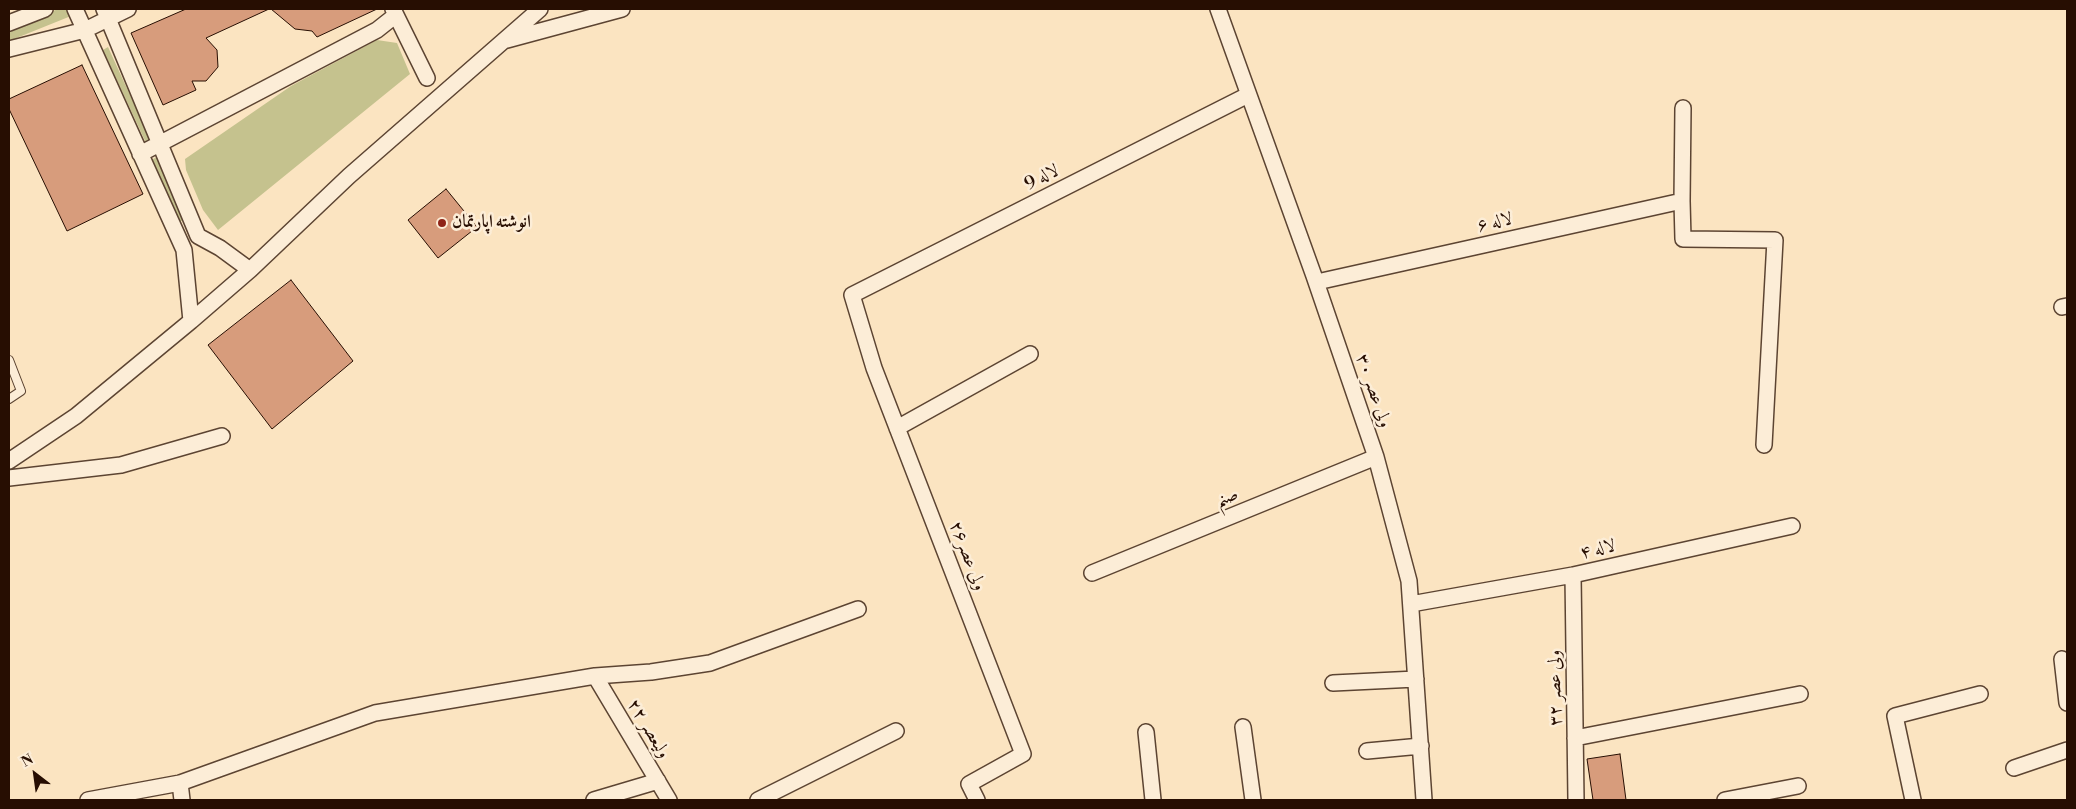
<!DOCTYPE html>
<meta charset="utf-8">
<style>
body{margin:0}
#map{position:relative;width:2076px;height:809px;overflow:hidden;background:#fbe4c1;font-family:"Libre Bodoni",serif}
canvas{display:block}
.frame{position:absolute;inset:0;border:10px solid #270e02;pointer-events:none}
.north{position:absolute;left:10px;top:749px;width:50px;height:50px;-webkit-text-stroke:4px #fcedd7;paint-order:stroke;rotate:330deg;font-size:14px;font-weight:700;line-height:20px;text-align:center;color:#270e02}
.north::after{content:'';display:block;margin:auto;width:18px;height:22px;background:#270e02;clip-path:polygon(50% 0,100% 100%,50% 72%,0 100%)}
</style>
<div id="map">
<canvas width="2076" height="809"></canvas>
<div class="frame"></div>
<div class="north">N</div>
</div>
<script>
const context = document.querySelector('canvas').getContext('2d');
context.lineJoin = 'round';
function fillPath(path, color) { context.fillStyle = color; context.fill(path, 'evenodd'); }
const shape = rows => new Path2D(rows.map(r => 'M' + r).join(''));
function strokePath(path, color, width, dash) { context.strokeStyle = color; context.lineWidth = width; context.lineCap = dash ? 'butt' : 'round'; context.setLineDash(dash || []); context.stroke(path); }
function drawText(font, color, halo, rows, align = 'center') {
  context.font = font + ' "Libre Bodoni",Amiri,serif'; context.lineWidth = 5; context.setLineDash([]); context.textBaseline = 'middle'; context.strokeStyle = halo; context.fillStyle = color; for (const [text, x, y, turn = 0] of rows) {
    context.save(); context.translate(x, y); context.rotate((+turn || 0) * Math.PI / 180); context.textAlign = isNaN(turn) ? turn : align; if (halo) context.strokeText(text, 0, 0); context.fillText(text, 0, 0); context.restore();
  }
}
fillPath(shape([
 [58,9,66,9,71,16,9,41,9,29],
 [377,40,397,43,410,74,218,230,203,210,186,170,185,159,291,86],
 [108,47,151,141,146,143,103,50],
 [157,157,186,221,179,221,151,160]
]), '#c5c28e');
const building = shape([
 [186,9,269,9,206,38,217,50,218,67,206,81,192,81,196,90,163,105,131,33,186,9],
 [271,9,377,9,317,37,312,31,295,29,271,9],
 [82,65,143,194,67,231,9,109,9,99,82,65],
 [446,189,477,227,438,258,408,220,446,189],
 [291,280,353,361,272,429,208,345,291,280],
 [1620,754,1626,800,1593,800,1587,759,1620,754]
]);
fillPath(building, '#d79c7c');
strokePath(building, '#270e02', 1);
const service = shape([
 [9,360,21,391,9,399]
]);
const minor = shape([
 [75,9,184,250,191,321],
 [104,9,198,236,220,248,250,270],
 [393,9,427,78],
 [1218,9,1314,276,1376,457,1409,581,1424,800],
 [9,23,45,9],
 [507,40,622,9],
 [9,49,85,30,128,9],
 [1683,108,1682,201,1683,239,1775,240,1764,445],
 [140,154,377,30,396,15],
 [1317,282,1682,201],
 [2062,307,2067,306],
 [897,428,1030,354],
 [9,461,76,416,191,321,250,270,349,176,540,9],
 [9,478,121,465,222,436],
 [1092,573,1376,457],
 [1573,575,1576,800],
 [1411,604,1573,575,1792,526],
 [2062,659,2067,703],
 [595,676,669,800],
 [1333,683,1416,679],
 [1243,727,1253,800],
 [1146,732,1153,800],
 [1575,738,1800,694],
 [1367,751,1421,746],
 [2014,768,2067,750],
 [180,783,182,800],
 [88,800,180,783,375,713,595,676,651,672,710,663,858,609],
 [594,800,658,781],
 [758,800,896,731],
 [977,800,969,784,1023,754,874,368,852,295,1248,95],
 [1725,800,1798,786],
 [1913,800,1895,716,1980,694]
]);
strokePath(service, '#5c4432', 10);
strokePath(minor, '#5c4432', 18);
strokePath(service, '#fcedd7', 8);
strokePath(minor, '#fcedd7', 15);
for (const [x, y, r, color] of [
 [442,223,5,"#8f2418"]
]) { const dot = new Path2D(); dot.arc(x, y, r, 0, 2 * Math.PI); context.fillStyle = color; context.fill(dot); strokePath(dot, '#fcedd7', 2); }
drawText('18px', '#270e02', '#fcedd7', [
 ["لاله 9",1042,178,-27],
 ["لاله ۶",1495,223,-13],
 ["ولی عصر ۳۰",1373,391,71],
 ["صنم",1227,498,-22],
 ["لاله ۴",1598,550,-13],
 ["ولی عصر۲۶",967,556,69],
 ["ولی عصر ۳۲",1556,688,-91],
 ["ولیعصر ۲۲",648,729,59]
]);
drawText('bold 18px', '#270e02', '#fcedd7', [
 ["انوشته اپارتمان",452,223]
], 'left');
</script>
